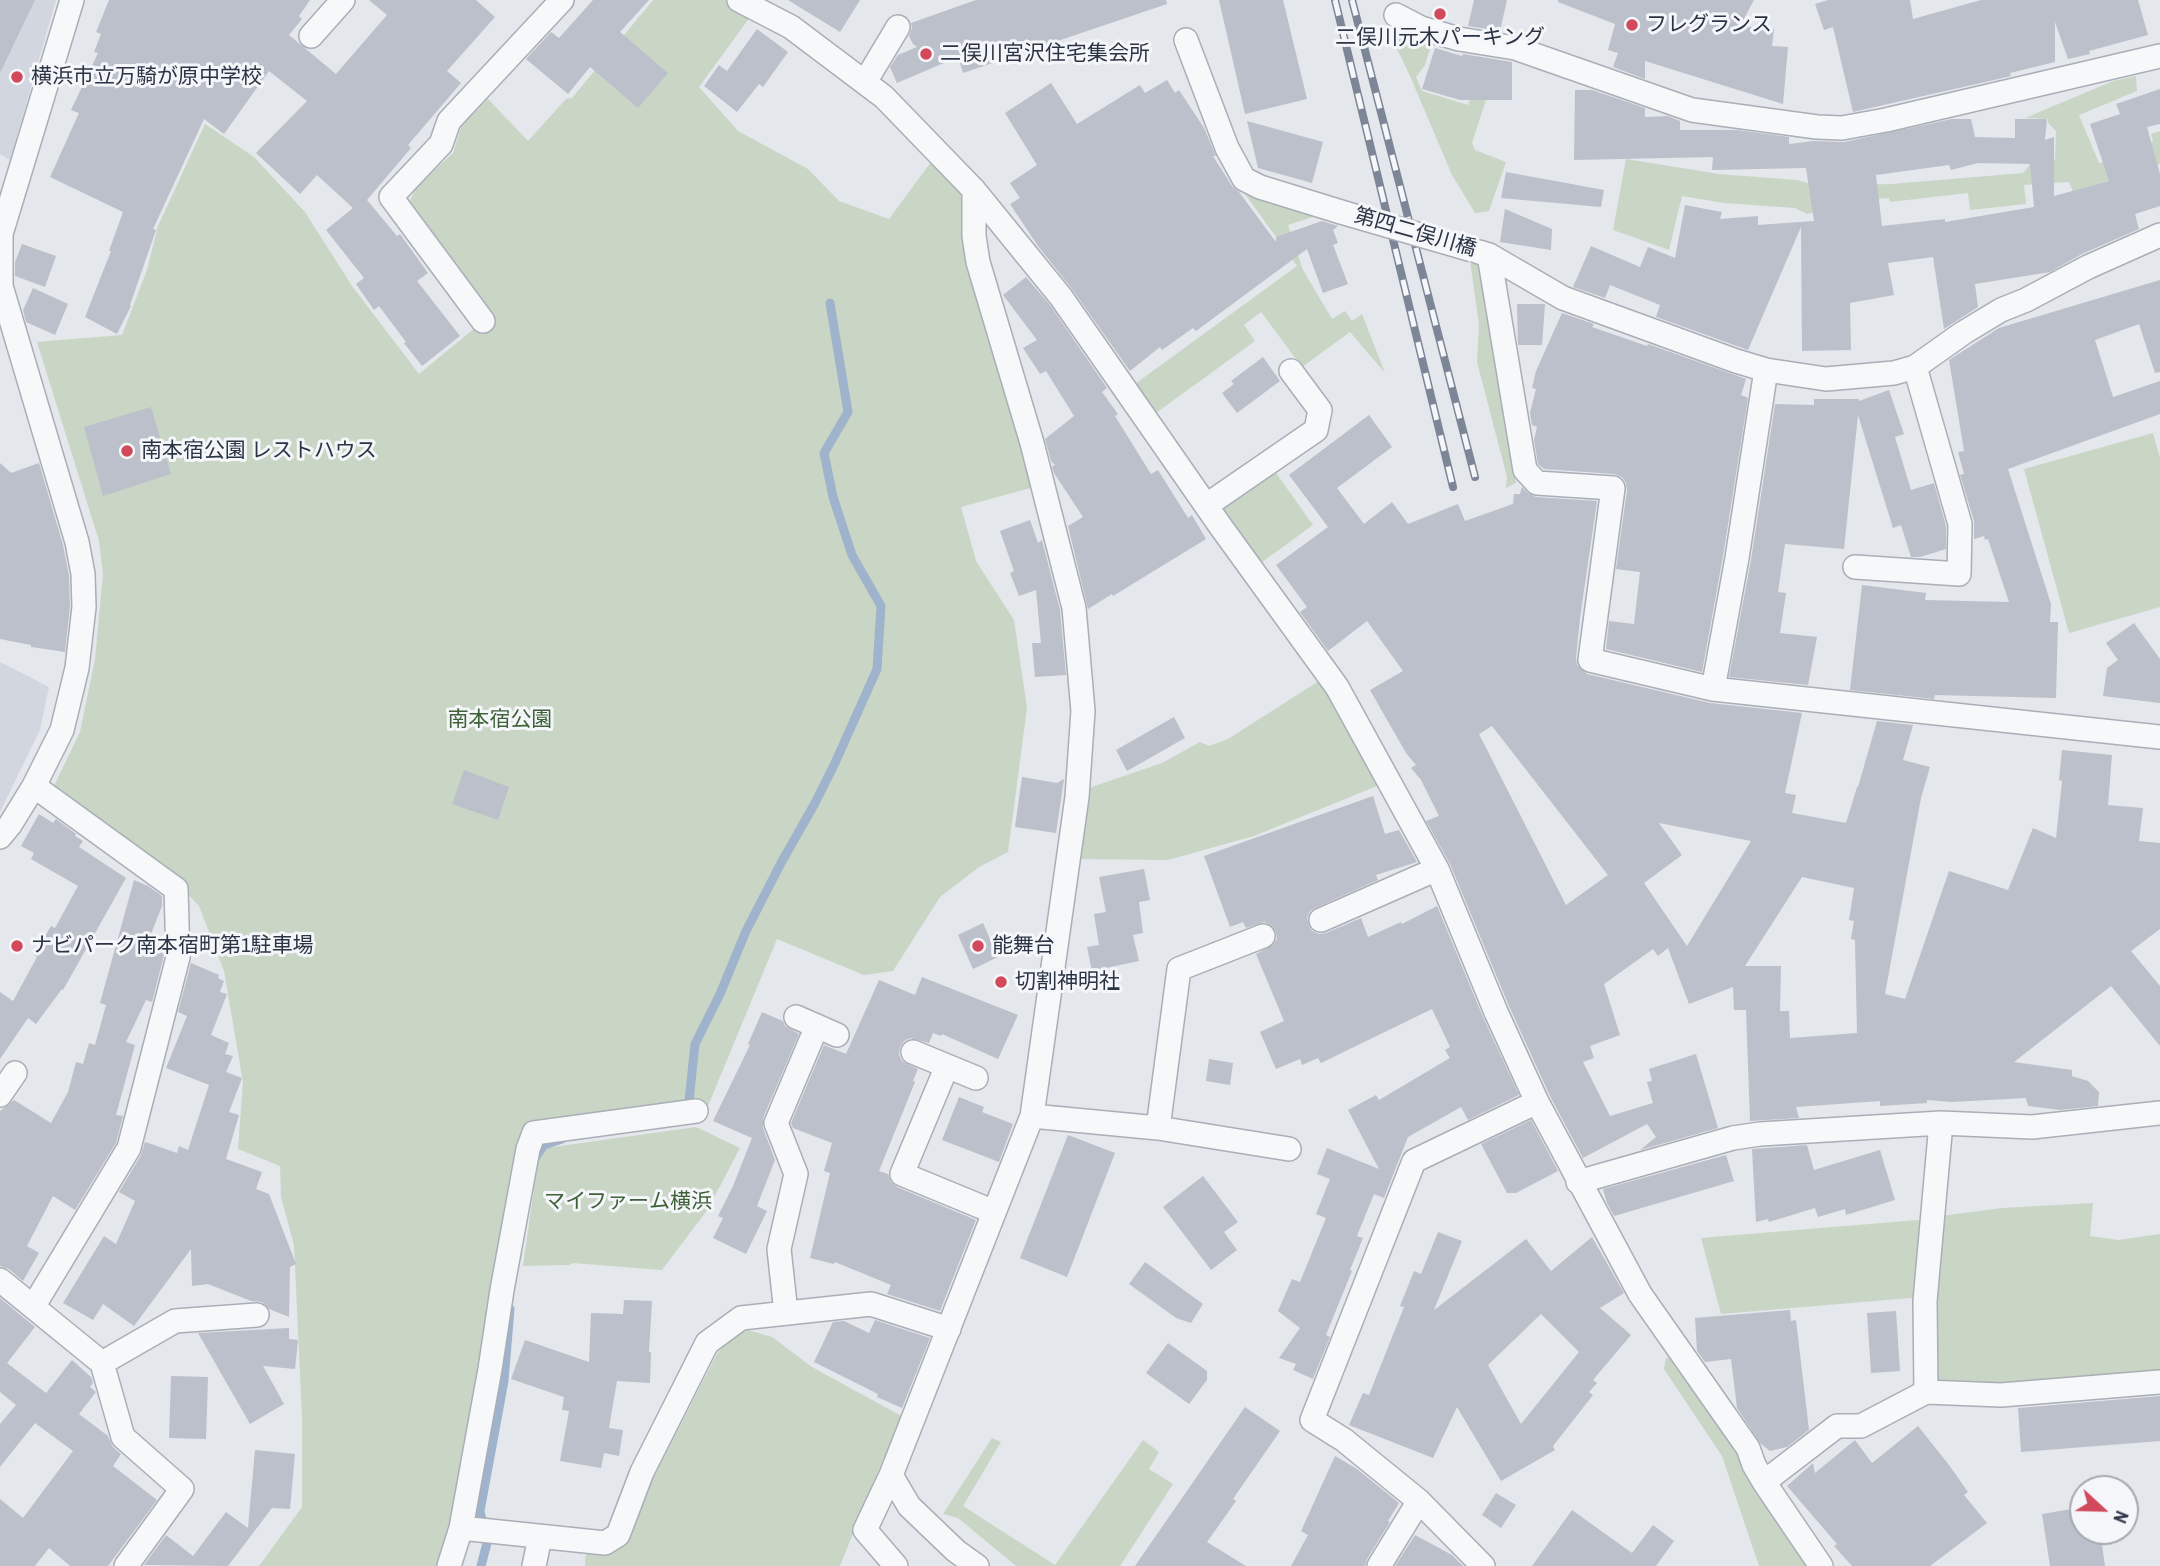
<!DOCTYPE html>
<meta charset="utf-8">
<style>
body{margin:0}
#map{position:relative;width:2160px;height:1566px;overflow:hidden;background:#e4e7ec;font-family:"Archivo Narrow",sans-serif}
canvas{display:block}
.north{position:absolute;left:2069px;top:1475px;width:70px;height:70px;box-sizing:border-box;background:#f4f6f9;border:2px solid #a4a8b1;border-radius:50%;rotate:112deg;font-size:19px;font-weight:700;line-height:28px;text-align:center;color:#2b3445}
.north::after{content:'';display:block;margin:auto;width:24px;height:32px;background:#d1495b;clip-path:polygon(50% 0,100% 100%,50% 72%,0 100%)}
</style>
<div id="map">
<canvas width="2160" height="1566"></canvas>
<div class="north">N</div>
</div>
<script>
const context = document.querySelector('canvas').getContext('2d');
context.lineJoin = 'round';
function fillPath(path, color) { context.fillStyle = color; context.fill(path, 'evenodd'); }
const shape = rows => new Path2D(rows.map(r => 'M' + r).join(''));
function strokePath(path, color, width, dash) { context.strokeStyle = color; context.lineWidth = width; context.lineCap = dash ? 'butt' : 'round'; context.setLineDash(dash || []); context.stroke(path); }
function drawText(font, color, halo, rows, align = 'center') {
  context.font = font + ' "Archivo Narrow","Noto Sans JP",sans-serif'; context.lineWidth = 6; context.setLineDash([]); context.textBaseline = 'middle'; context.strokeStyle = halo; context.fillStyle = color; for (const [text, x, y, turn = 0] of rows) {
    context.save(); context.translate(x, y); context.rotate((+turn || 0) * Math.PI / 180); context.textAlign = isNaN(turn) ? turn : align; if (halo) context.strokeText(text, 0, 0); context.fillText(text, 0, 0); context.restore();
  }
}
fillPath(shape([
 [0,0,56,0,10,160,0,154],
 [0,662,49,687,40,730,0,812]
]), '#d2d6de');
fillPath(shape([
 [653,0,726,0,750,17,699,87,738,131,808,169,839,201,889,219,934,158,967,197,1034,487,961,507,976,561,1014,620,1027,708,1008,852,979,867,940,897,893,971,864,975,777,939,708,1106,522,1132,453,1509,437,1566,259,1566,302,1507,302,1417,294,1245,281,1197,280,1166,238,1149,243,1082,224,971,199,906,181,887,52,790,80,732,95,659,103,574,99,541,37,342,122,335,147,270,158,226,205,124,254,157,305,212,352,286,419,374,493,313,410,201,416,187,453,153,462,124,488,99,528,141,566,99,572,98],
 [1392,29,1431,46,1425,65,1416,77,1422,91,1468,105,1473,92,1487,97,1472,143,1475,150,1506,162,1489,211,1475,213,1452,175,1410,76,1390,34],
 [2136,76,2137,91,2079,115,2099,163,2123,159,2139,148,2153,142,2151,134,2160,131,2160,164,2095,185,2077,202,2069,182,2024,185,2026,204,1970,210,1968,193,1890,202,1889,198,1829,202,1816,212,1807,214,1795,208,1724,203,1682,196,1669,250,1613,230,1626,159,1719,174,1797,180,1816,186,1891,184,2023,173,2033,161,2055,160,2056,131,2048,123,2048,119,2025,118,2113,81],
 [1242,190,1325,213,1288,225,1303,270,1332,319,1345,311,1352,321,1362,314,1385,373,1350,332,1302,367,1261,312,1244,325,1255,341,1156,413,1135,384,1297,266],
 [1469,254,1480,257,1500,364,1516,483,1506,488,1507,477,1477,362,1479,324],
 [2153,433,2160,458,2160,607,2069,633,2024,469],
 [1274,470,1313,525,1258,565,1218,510],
 [1322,679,1382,784,1254,836,1168,860,1077,859,1083,790,1162,763,1200,742,1209,746,1228,739],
 [696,1127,740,1148,708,1209,662,1270,573,1263,569,1265,523,1266,538,1160,546,1148],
 [2093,1203,2090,1236,2118,1240,2160,1234,2160,1373,2128,1377,1939,1388,1933,1340,1940,1216,2002,1208],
 [1918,1220,1929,1230,1922,1297,1721,1314,1701,1238],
 [748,1330,772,1337,812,1367,903,1417,879,1469,840,1566,585,1566,586,1550,611,1553,623,1546,649,1486,718,1352,734,1336],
 [1676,1356,1813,1566,1759,1566,1722,1456,1664,1369,1666,1358],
 [992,1438,1001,1442,963,1506,1055,1565,1143,1440,1159,1452,1149,1469,1173,1484,1120,1566,1016,1566,958,1518,943,1514]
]), '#c9d6c5');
strokePath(shape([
 [688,1110,695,1044,720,994,746,931,781,863,815,803,835,763,877,669,881,606,852,555,833,497,824,453,848,412,830,303],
 [533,1161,544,1145,562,1139],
 [481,1566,487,1543,480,1511,504,1381,510,1309]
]), '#9fb4cc', 9);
fillPath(shape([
 [0,0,35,0,0,73],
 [109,0,310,0,299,16,302,19,289,35,336,74,387,15,369,0,476,0,495,17,447,71,461,83,408,145,411,148,367,200,397,236,400,234,428,273,417,281,460,336,422,366,404,343,406,342,379,306,374,310,356,284,364,278,326,230,353,208,317,175,300,194,256,153,307,101,269,71,224,134,204,119,153,229,156,230,130,305,131,306,117,334,85,317,111,251,109,251,123,212,50,177,79,113,71,110,98,53,94,52,101,34,96,32],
 [593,0,649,0,620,32,668,73,638,108,590,67,568,94,526,59,551,32,559,38],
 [788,0,860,0,840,32],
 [976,0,1166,0,1167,4,963,73,958,57,897,83,890,67,898,55,917,47,913,44,909,36,912,28,911,23],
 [1219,0,1283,0,1307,99,1245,114],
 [1474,0,1507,0,1500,31,1468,26],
 [1558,0,1754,0,1740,26,1774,29,1772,46,1788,47,1783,104,1645,61,1645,79,1613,67,1618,53,1608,50,1615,24,1558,2],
 [1828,0,1910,0,1913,19,1981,0,2138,0,2148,35,2089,51,2090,54,2068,59,2055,22,2055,62,2010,73,2011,76,2007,77,1853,112,1833,27,1824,30,1815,4],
 [757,29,788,52,763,87,759,84,737,112,704,86,719,65,727,71],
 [1435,48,1462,56,1463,54,1512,62,1512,100,1460,100,1422,89],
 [1167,80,1175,93,1179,90,1204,128,1216,156,1213,156,1232,186,1239,192,1276,242,1276,237,1322,221,1338,226,1333,230,1338,243,1333,245,1348,284,1323,293,1307,249,1196,331,1193,328,1162,350,1160,347,1130,371,1072,289,1038,246,1010,204,1020,198,1010,183,1037,165,1005,113,1051,83,1077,124,1140,85,1145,93],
 [2160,89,2160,124,2147,127,2160,174,2160,206,2135,214,2139,229,2082,254,2050,272,1975,284,1978,307,1944,329,1933,257,1888,263,1894,295,1850,303,1851,350,1802,351,1801,227,1748,350,1656,317,1660,305,1610,285,1605,298,1573,287,1591,246,1640,267,1648,247,1675,258,1685,205,1722,212,1720,219,1758,216,1758,225,1814,221,1806,168,1712,170,1713,157,1574,160,1575,90,1592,90,1645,108,1645,117,1668,116,1680,121,1680,130,1737,130,1789,137,1789,144,1813,141,1844,142,1952,119,1971,119,1975,137,2015,138,2015,119,2047,119,2045,140,2054,137,2054,196,2109,181,2090,124,2120,114,2116,104],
 [1978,163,2030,164,2034,207,1945,222,1945,219,1882,226,1876,175,1949,165,1951,170],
 [1247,121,1323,142,1312,183,1258,168],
 [1506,172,1604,190,1601,207,1501,198],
 [1505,209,1552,229,1551,250,1500,242],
 [22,244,56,256,45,287,15,276,15,262],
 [1026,277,1050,305,1107,388,1102,392,1118,414,1115,416,1151,474,1158,470,1188,518,1192,515,1206,539,1113,596,1112,594,1088,609,1068,526,1083,517,1054,473,1052,467,1055,465,1051,461,1045,439,1074,416,1046,371,1040,374,1023,348,1037,340,1003,295],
 [2160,280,2160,372,2155,373,2139,324,2095,340,2113,397,2160,381,2160,414,2008,469,2051,604,2050,622,2058,622,2056,698,1935,695,1934,699,1850,690,1862,585,1926,593,1925,600,2009,602,1988,539,1985,540,1984,536,1974,539,1974,521,1960,475,1964,474,1958,452,1964,451,1949,360,1999,328],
 [33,288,68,304,55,335,26,322,23,310],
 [1517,304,1545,304,1542,345,1518,345],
 [1562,313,1594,324,1592,327,1647,346,1648,344,1746,379,1741,395,1748,398,1723,556,1702,672,1606,649,1609,621,1634,624,1640,572,1616,569,1627,490,1626,483,1622,477,1614,474,1544,469,1538,464,1534,440,1537,427,1532,425,1530,413,1536,389,1532,388,1536,371],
 [1263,357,1280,381,1237,413,1222,393,1234,384,1231,381],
 [1889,390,1904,434,1895,437,1911,490,1934,483,1946,526,1946,549,1920,557,1911,557,1901,525,1893,528,1858,415,1844,549,1785,544,1778,592,1786,593,1780,633,1817,637,1808,685,1729,677,1751,560,1775,404,1814,405,1814,399,1859,399,1859,401],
 [151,407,171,474,103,496,84,427],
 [1369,415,1392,447,1337,488,1364,524,1392,502,1408,524,1458,504,1465,521,1513,504,1514,494,1520,494,1522,487,1528,493,1536,497,1597,501,1580,618,1576,658,1577,665,1587,674,1710,703,1802,713,1785,793,1796,795,1792,813,1846,823,1857,787,1858,787,1877,721,1913,725,1903,760,1930,767,1921,798,1885,994,1905,999,1949,871,2008,890,2033,828,2056,838,2062,781,2059,780,2062,750,2112,755,2108,805,2143,808,2139,841,2160,843,2160,929,2131,951,2160,986,2160,1046,2111,986,2014,1062,2072,1070,2072,1076,2088,1081,2099,1092,2098,1106,2060,1110,2028,1106,2026,1098,1952,1102,1927,1100,1927,1103,1880,1106,1880,1101,1796,1107,1799,1118,1750,1121,1746,1010,1734,1010,1733,987,1689,1004,1668,948,1658,956,1653,949,1604,984,1620,1035,1590,1046,1594,1058,1583,1062,1610,1116,1653,1103,1647,1082,1652,1081,1649,1069,1696,1054,1718,1128,1640,1150,1656,1137,1647,1124,1583,1158,1550,1096,1509,1006,1450,864,1426,821,1439,816,1421,780,1411,768,1416,765,1406,753,1370,690,1403,671,1367,621,1328,651,1300,612,1307,607,1276,565,1328,527,1289,475],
 [1492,726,1608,875,1566,905,1479,734],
 [1659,823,1751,841,1687,946,1644,883,1682,855],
 [1802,877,1854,888,1849,920,1854,921,1851,939,1855,940,1857,1033,1790,1038,1789,1011,1780,1011,1781,966,1745,966],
 [0,463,11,473,39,463,63,545,69,576,70,606,65,652,31,647,31,645,0,639],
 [1030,520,1038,543,1042,540,1060,610,1066,675,1035,677,1032,643,1041,643,1036,590,1019,596,1010,573,1014,571,1000,531],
 [2134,623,2160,659,2160,703,2103,696,2107,668,2118,660,2106,643],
 [1174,717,1185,738,1127,771,1116,750],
 [464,770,509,787,498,820,452,804],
 [1022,777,1057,783,1064,779,1056,833,1015,827],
 [1373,796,1385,834,1399,830,1417,862,1376,875,1378,880,1315,908,1310,911,1307,918,1309,926,1312,931,1319,934,1326,933,1361,918,1368,937,1401,922,1402,924,1437,906,1483,1017,1519,1095,1468,1120,1461,1107,1408,1137,1384,1198,1374,1194,1357,1236,1363,1238,1350,1270,1352,1271,1326,1335,1330,1337,1313,1379,1293,1370,1296,1364,1279,1358,1300,1328,1278,1311,1292,1279,1300,1282,1326,1218,1316,1214,1330,1179,1317,1174,1327,1148,1379,1169,1348,1110,1376,1095,1379,1100,1450,1058,1445,1050,1450,1047,1432,1009,1321,1063,1318,1058,1302,1065,1300,1059,1276,1069,1260,1032,1284,1021,1256,954,1273,945,1277,939,1276,932,1272,926,1264,922,1246,928,1243,922,1230,927,1204,856],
 [39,814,53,823,56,819,76,834,75,836,83,841,79,847,126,878,63,990,62,989,36,1024,28,1018,0,1059,0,992,13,1001,37,957,34,955,51,926,55,928,78,886,31,859,34,853,21,846],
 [1144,869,1150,900,1139,902,1143,933,1133,935,1139,961,1092,971,1087,947,1099,945,1094,914,1106,912,1099,877],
 [134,880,148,886,162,896,162,906,147,944,164,951,164,955,152,1002,146,1000,126,1042,135,1045,116,1115,123,1116,116,1143,75,1210,53,1196,27,1246,39,1253,23,1281,9,1269,0,1266,0,1111,14,1100,51,1123,68,1092,76,1062,83,1064,89,1043,95,1045,106,1005,100,1003],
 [983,923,998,957,973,969,958,935],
 [191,963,219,975,218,978,224,981,220,992,227,994,211,1035,229,1043,225,1054,233,1056,226,1072,242,1078,229,1112,239,1115,226,1159,262,1172,256,1189,269,1194,296,1264,290,1267,289,1317,269,1309,262,1302,251,1301,208,1284,192,1286,191,1249,134,1326,103,1304,93,1320,63,1303,104,1236,116,1244,135,1201,119,1192,141,1155,145,1142,177,1153,179,1146,188,1150,209,1085,166,1068,187,1016,178,1012],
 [922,977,1018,1015,998,1059,942,1034,941,1036,933,1033,929,1043,910,1038,904,1041,900,1047,899,1055,902,1061,918,1069,913,1081,915,1082,879,1171,888,1174,891,1182,897,1187,976,1220,940,1311,887,1294,891,1285,835,1262,834,1264,810,1258,830,1173,824,1171,832,1143,793,1128,791,1123,824,1045,846,1054,879,980,915,995],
 [762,1012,783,1021,785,1026,799,1034,763,1118,763,1128,775,1160,757,1206,767,1211,746,1254,713,1238,723,1218,718,1216,733,1186,752,1138,713,1121,750,1045,748,1044],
 [1209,1059,1233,1063,1230,1085,1206,1081],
 [959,1097,984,1107,982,1112,1013,1124,999,1162,942,1140],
 [1531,1120,1558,1171,1516,1193,1507,1193,1481,1144],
 [1068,1135,1115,1153,1067,1277,1020,1258],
 [1807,1145,1814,1170,1880,1150,1895,1200,1846,1215,1845,1209,1818,1217,1815,1208,1769,1222,1768,1219,1756,1222,1752,1149],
 [1726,1155,1734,1181,1614,1216,1607,1203,1603,1189],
 [1203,1176,1238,1222,1224,1232,1237,1250,1211,1270,1163,1207],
 [1438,1232,1462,1241,1434,1310,1526,1239,1551,1271,1592,1237,1624,1293,1600,1308,1631,1335,1593,1380,1597,1383,1589,1392,1593,1395,1553,1446,1555,1450,1501,1481,1457,1407,1433,1458,1349,1425,1363,1393,1369,1395,1404,1307,1400,1306,1414,1271,1421,1274],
 [1541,1314,1579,1352,1521,1424,1488,1365],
 [1145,1262,1203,1304,1191,1323,1176,1318,1129,1284],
 [0,1298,35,1327,7,1363,46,1393,72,1360,91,1377,93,1383,90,1387,96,1392,79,1414,108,1436,113,1447,121,1454,113,1466,157,1500,108,1566,70,1566,49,1548,35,1566,0,1566,0,1499,23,1518,73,1451,35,1423,0,1467,0,1424,16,1405,0,1392],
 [624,1300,652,1301,649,1352,651,1352,650,1383,617,1381,609,1428,623,1430,619,1456,604,1453,601,1468,560,1461,569,1411,562,1410,564,1397,511,1379,525,1340,589,1362,591,1313,623,1314],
 [1790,1310,1791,1321,1796,1320,1809,1430,1787,1447,1770,1451,1761,1444,1737,1408,1731,1359,1705,1362,1697,1351,1695,1318],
 [1896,1311,1900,1371,1871,1373,1867,1313],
 [875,1320,930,1338,902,1408,877,1397,878,1394,814,1362,833,1322,844,1321,869,1333],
 [289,1328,289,1339,298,1340,295,1369,263,1366,284,1404,250,1424,198,1333],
 [1168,1343,1207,1371,1207,1380,1189,1404,1146,1373],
 [171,1376,208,1377,206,1439,169,1438],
 [2160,1396,2160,1441,2021,1452,2018,1408],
 [1245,1407,1280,1431,1233,1499,1236,1501,1207,1542,1246,1566,1135,1566],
 [1918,1426,1949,1465,1968,1492,1964,1495,1987,1523,1930,1566,1852,1566,1834,1546,1837,1544,1787,1486,1813,1463,1815,1473,1855,1440,1872,1463],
 [255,1450,295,1454,290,1509,272,1508,228,1566,144,1565,166,1535,193,1556,226,1512,248,1528],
 [1335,1456,1357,1469,1399,1503,1388,1521,1390,1522,1367,1559,1365,1566,1291,1566,1308,1535,1301,1531],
 [1496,1493,1516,1505,1501,1528,1482,1515],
 [2083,1507,2083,1531,2100,1531,2105,1566,2050,1566,2042,1514],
 [1572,1510,1632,1553,1653,1525,1674,1541,1656,1566,1532,1566],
 [1415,1535,1452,1555,1463,1566,1395,1566]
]), '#bbc0ca');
const street = shape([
 [739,0,791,27,884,97,974,190,1061,297,1221,527,1337,687,1437,869,1496,1012,1537,1102,1640,1294,1748,1448,1754,1465,1764,1482,1821,1566],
 [1396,15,1421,28,1459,39,1515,48,1692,110,1817,127,1842,128,1886,120,2160,56],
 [311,36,343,0],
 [1186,40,1227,148,1244,179,1260,187,1341,212],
 [865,82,898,27],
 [974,190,974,236,978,262,1032,443,1074,608,1083,711,1077,797,1032,1116,891,1475,909,1506,956,1551,977,1566],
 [1479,252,1489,255,1563,298,1736,361,1766,370,1826,379,1894,373,1915,367,1963,333,2001,310,2026,300,2088,267,2160,235],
 [1489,255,1525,470,1537,483,1613,488,1590,660,1713,689,2160,737],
 [483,321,391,197,441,144,449,121,562,0],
 [1207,505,1316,430,1320,410,1291,371],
 [1855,567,1959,574,1960,524,1915,367],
 [1713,689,1737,558,1766,370],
 [0,837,10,825,34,786,62,730,77,668,84,607,83,574,77,542,1,286,1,234,72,0],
 [1321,920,1437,869],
 [796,1017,837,1035],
 [913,1052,976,1078],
 [947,1066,902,1174,994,1212],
 [0,1095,15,1073],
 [1032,1116,1158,1128,1289,1149],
 [1158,1128,1179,969,1263,936],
 [1578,1182,1733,1138,1760,1134,1941,1123,2032,1127,2160,1113],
 [0,1280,102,1363,123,1437,182,1489,126,1566],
 [33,1307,129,1148,178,957,176,889,34,786],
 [786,1313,779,1249,796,1174,776,1123,817,1026],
 [102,1363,175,1321,257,1315],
 [1926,1392,1925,1301,1941,1123],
 [891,1475,865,1530,896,1566],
 [1764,1482,1837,1426,1861,1426,1926,1392,2001,1395,2160,1382],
 [461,1528,490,1369,502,1290,528,1149,534,1133,696,1111],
 [449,1566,461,1528,605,1543,618,1535,642,1472,707,1343,741,1318,871,1304,949,1329],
 [534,1566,540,1537],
 [1379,1566,1419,1501],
 [1483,1566,1419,1501,1344,1440,1312,1420,1414,1161,1537,1102]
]);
strokePath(street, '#a9aeb7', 26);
strokePath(street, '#f7f8fa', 23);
const rail = shape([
 [1335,0,1453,487],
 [1352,0,1475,477]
]);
strokePath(rail, '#7d8696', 8);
strokePath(rail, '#f4f6f9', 5, [16]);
const streetBridge = shape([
 [1341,212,1472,250]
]);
strokePath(streetBridge, '#a9aeb7', 26, []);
strokePath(streetBridge, '#f7f8fa', 23);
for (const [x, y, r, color] of [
 [1440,14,7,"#d1495b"],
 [1632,25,7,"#d1495b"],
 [926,54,7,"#d1495b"],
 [17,77,7,"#d1495b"],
 [127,451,7,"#d1495b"],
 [17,946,7,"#d1495b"],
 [978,946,7,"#d1495b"],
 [1001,982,7,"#d1495b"]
]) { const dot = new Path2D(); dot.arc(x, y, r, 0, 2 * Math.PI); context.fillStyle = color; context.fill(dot); strokePath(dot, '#f4f6f9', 2.5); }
drawText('21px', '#2b3445', '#f4f6f9', [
 ["フレグランス",1646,25],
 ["二俣川元木パーキング",1440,38,"center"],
 ["二俣川宮沢住宅集会所",940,54],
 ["横浜市立万騎が原中学校",31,77],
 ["南本宿公園 レストハウス",141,451],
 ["ナビパーク南本宿町第1駐車場",31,946],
 ["能舞台",992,946],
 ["切割神明社",1015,982]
], 'left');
drawText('21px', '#2b3445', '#f4f6f9', [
 ["第四二俣川橋",1415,233,16]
]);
drawText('21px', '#3f6138', '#f4f6f9', [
 ["南本宿公園",500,720],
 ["マイファーム横浜",628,1202]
]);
</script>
